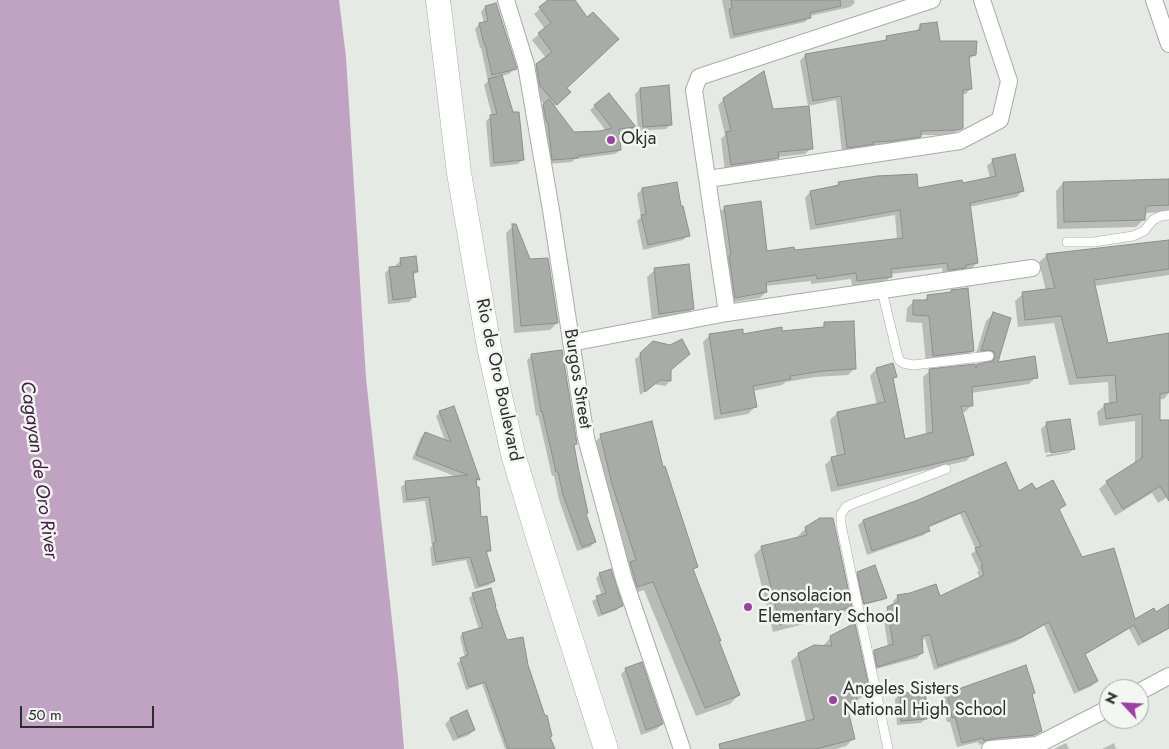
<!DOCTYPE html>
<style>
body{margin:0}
#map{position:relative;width:1169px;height:749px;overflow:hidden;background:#e6eae4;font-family:Jost,sans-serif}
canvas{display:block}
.north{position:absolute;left:1099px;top:679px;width:50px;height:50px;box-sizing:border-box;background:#f3f7f1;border:1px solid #a3a7a2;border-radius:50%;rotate:295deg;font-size:14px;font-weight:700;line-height:20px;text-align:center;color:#2c2e2c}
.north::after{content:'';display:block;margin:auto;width:18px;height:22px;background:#9e3ea6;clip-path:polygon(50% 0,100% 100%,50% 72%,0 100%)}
.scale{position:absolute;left:20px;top:706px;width:134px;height:22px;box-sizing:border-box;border:2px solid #2c2e2c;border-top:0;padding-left:6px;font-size:15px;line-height:18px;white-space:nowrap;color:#2c2e2c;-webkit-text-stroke:4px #f3f7f1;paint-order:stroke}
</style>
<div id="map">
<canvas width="1169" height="749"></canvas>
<div class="north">N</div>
<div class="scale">50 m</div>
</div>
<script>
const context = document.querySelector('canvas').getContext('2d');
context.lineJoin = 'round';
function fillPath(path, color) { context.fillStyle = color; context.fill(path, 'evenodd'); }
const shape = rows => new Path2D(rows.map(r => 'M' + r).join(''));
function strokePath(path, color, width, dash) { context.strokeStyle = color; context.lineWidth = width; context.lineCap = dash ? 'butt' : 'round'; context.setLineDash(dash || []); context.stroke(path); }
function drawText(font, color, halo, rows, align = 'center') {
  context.font = font + ' Jost,sans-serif'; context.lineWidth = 5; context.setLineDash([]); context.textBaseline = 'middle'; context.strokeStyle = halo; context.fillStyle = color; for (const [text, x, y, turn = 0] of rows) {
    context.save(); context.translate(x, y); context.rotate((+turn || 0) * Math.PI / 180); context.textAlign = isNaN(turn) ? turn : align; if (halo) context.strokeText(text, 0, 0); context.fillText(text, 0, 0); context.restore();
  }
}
fillPath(shape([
 [0,0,339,0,346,57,366,378,398,677,404,749,0,749]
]), '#c0a2c2');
fillPath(shape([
 [550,0,573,0,565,89,569,92,554,107,573,134,606,131,590,110,609,94,635,127,631,131,618,132,620,150,615,154,575,159,572,162,548,164,539,110,544,104,534,93,530,72,546,58,532,40,545,29,534,14],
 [722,0,854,0,855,3,850,7,810,16,805,22,730,39],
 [496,5,514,69,509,74,501,76,522,160,518,164,490,167,486,121,492,116,484,85,488,81,481,48,480,48,475,29,479,24,484,23,481,12,485,7],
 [920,26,939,42,975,55,968,60,971,88,966,94,962,94,962,127,952,135,921,135,915,141,869,146,867,149,842,152,836,100,808,106,800,61,805,55,882,42,887,38,915,32],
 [640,89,671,124,666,129,638,131,635,94],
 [724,99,772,110,811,148,805,154,778,157,772,164,725,171,721,139,725,135,718,105],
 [993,160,1022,191,1017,197,969,207,977,263,971,269,962,270,959,273,943,275,942,268,891,274,891,276,885,282,852,286,851,279,811,284,811,281,765,286,766,292,760,298,729,303,719,213,725,207,766,252,794,251,897,240,895,215,810,230,805,198,810,192,835,187,839,183,917,190,962,185,990,178,987,166],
 [1169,180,1169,212,1144,213,1144,219,1136,227,1057,229,1056,191,1063,183],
 [642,189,680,207,688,235,683,240,643,250,637,221,641,217,637,194],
 [513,226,557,323,550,330,514,333,506,233],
 [1169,242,1169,275,1094,286,1107,345,1169,334,1169,393,1164,399,1159,399,1159,421,1169,421,1169,496,1158,503,1152,493,1115,516,1099,489,1107,482,1135,464,1135,421,1099,426,1097,412,1105,405,1109,404,1108,382,1069,385,1054,323,1018,327,1015,301,1023,294,1046,291,1039,262,1047,255],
 [401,260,417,272,412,276,414,297,409,302,388,304,385,273,390,268,396,268,396,265],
 [655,270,692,309,684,317,652,321,647,277],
 [952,291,973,351,965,358,926,363,922,323,906,322,907,308,914,301,923,301,928,296,949,294],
 [993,314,996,363,1036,377,1029,384,971,393,972,405,965,412,962,412,973,454,966,461,831,492,825,465,832,458,837,457,830,420,837,413,877,405,870,376,876,369,895,377,892,380,904,441,926,435,923,377,930,371,974,368,978,365,988,363,987,359,975,357,986,321],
 [825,324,855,368,848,375,815,377,786,382,782,385,753,391,755,407,748,414,714,420,703,342,710,335,742,335,820,329],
 [641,354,669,371,670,381,665,386,654,384,640,395,635,359],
 [532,355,576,444,573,446,585,514,595,542,590,547,577,551,559,500,554,476,552,476,538,415,536,416,527,360],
 [453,407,478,480,475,483,480,518,490,550,486,554,494,581,489,585,475,589,466,560,432,566,430,548,432,546,425,501,403,503,401,487,406,483,459,478,412,459,421,437,425,433,445,441,436,416,440,412],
 [1069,420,1074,448,1069,453,1046,457,1046,455,1070,451,1070,448,1045,453,1041,429,1046,424],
 [601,436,696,567,692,571,720,640,718,642,739,695,730,704,696,716,644,590,629,595,592,445],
 [1035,491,1064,505,1059,510,1081,559,1135,620,1156,613,1169,605,1169,629,1138,646,1129,629,1085,655,1096,681,1092,686,1074,694,1044,625,1015,642,934,670,925,639,921,640,922,653,917,658,872,670,869,656,874,651,888,647,883,613,895,605,893,601,898,596,939,598,980,578,977,572,979,571,971,554,976,550,960,514,928,528,928,530,924,535,867,555,858,525,863,521],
 [806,528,850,607,843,614,773,632,754,555,762,547,799,538,798,536],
 [858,573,886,597,884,600,862,605,856,575],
 [600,574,621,606,617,610,598,617,592,601,602,596,596,578],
 [473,594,495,605,506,641,526,665,551,736,549,738,553,749,505,749,482,684,466,690,457,663,465,658,460,637,463,634,479,630,469,598],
 [831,637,868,691,861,698,856,700,857,703,847,711,853,739,846,746,836,749,722,749,806,722,791,661,799,654,824,646,824,645],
 [1025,666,1034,692,1031,695,1041,731,1028,740,996,741,979,745,978,742,957,747,950,722,947,722,941,700,946,695],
 [626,669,662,724,657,729,641,735,621,674],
 [900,694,926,718,921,723,897,725,895,699],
 [450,719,474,730,469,735,453,741,445,724],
 [1066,743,1069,749,1054,749],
 [1114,743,1116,749,1102,749]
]), '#0003');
const building = shape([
 [548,0,575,0,587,17,593,12,619,39,567,88,571,92,557,105,540,86,536,64,552,52,538,33,551,23,539,7,548,0],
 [731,0,840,0,841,6,810,13,811,18,734,35,729,9,732,8,731,0],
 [496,3,517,69,492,75,485,44,484,44,479,23,488,21,485,6,496,3],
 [937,22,940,41,977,41,976,55,969,56,972,89,963,90,963,128,959,130,921,131,921,137,892,141,873,142,874,144,847,148,841,96,813,101,805,54,887,40,886,36,920,30,920,24,937,22],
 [764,71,773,109,809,106,813,149,778,152,779,158,731,165,726,132,731,131,723,98,764,71],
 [502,75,513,112,519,112,524,160,494,163,490,115,497,114,488,79,502,75],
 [669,85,672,125,643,127,640,88,669,85],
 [609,93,636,127,619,129,621,150,578,156,578,158,552,160,548,123,546,120,543,104,549,99,574,132,600,131,612,128,594,105,609,93],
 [1015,154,1024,191,970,203,978,263,966,265,966,268,948,270,947,263,891,269,892,277,857,281,856,273,817,279,816,275,766,282,767,292,735,298,729,256,731,255,724,206,761,201,767,251,794,247,795,250,903,238,900,210,816,225,810,191,839,185,838,182,877,176,917,174,918,188,962,180,963,183,996,176,992,159,1015,154],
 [1169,179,1169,205,1146,206,1145,220,1064,222,1063,182,1169,179],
 [677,182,681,206,683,206,690,236,648,245,641,215,646,214,642,188,677,182],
 [512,224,516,224,530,259,548,258,558,323,521,326,512,224],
 [1169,240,1169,269,1094,280,1108,343,1169,333,1169,392,1160,394,1160,420,1169,420,1169,501,1160,486,1123,509,1106,481,1142,458,1142,414,1106,419,1104,404,1117,402,1115,375,1077,378,1061,316,1025,320,1022,292,1055,288,1046,254,1169,240],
 [416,256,418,272,413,272,416,297,393,300,389,267,401,266,400,258,416,256],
 [689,264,694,309,659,314,654,268,689,264],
 [968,288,974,351,933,356,929,316,913,315,913,300,928,300,927,295,951,292,951,290,968,288],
 [993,312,1011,318,998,362,1035,356,1038,378,972,387,973,406,961,406,974,455,838,486,831,457,845,454,837,412,885,402,876,368,893,363,897,377,893,378,905,439,933,432,929,369,975,364,976,368,977,364,993,361,995,356,994,352,989,350,981,351,993,312],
 [854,321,856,369,823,371,790,376,791,379,753,386,757,407,721,414,709,334,743,329,743,334,782,327,782,331,824,327,824,322,854,321],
 [682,339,690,354,671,370,671,381,660,380,645,392,640,353,653,341,670,345,682,339],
 [562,350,577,444,574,445,578,467,588,513,586,514,596,542,582,547,563,495,558,472,556,472,542,411,541,412,531,354,562,350],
 [454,406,480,480,476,479,477,487,479,487,481,517,487,516,491,551,486,551,495,581,479,586,470,557,436,562,433,543,436,542,429,497,407,500,405,481,468,475,416,455,425,432,451,442,439,411,454,406],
 [1070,419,1075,449,1051,453,1046,422,1070,419],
 [652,421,663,467,665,466,698,567,693,569,721,641,719,641,740,695,705,708,653,582,637,587,630,562,636,560,612,484,600,434,652,421],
 [1006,462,1019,491,1032,483,1036,489,1053,480,1066,505,1059,509,1082,557,1114,548,1135,619,1154,608,1156,612,1169,604,1169,628,1143,642,1134,625,1085,654,1098,681,1079,690,1049,622,1022,637,938,666,930,635,922,636,923,653,877,667,874,650,893,644,887,607,899,601,897,595,910,593,936,584,940,596,984,575,981,566,983,566,975,548,981,546,965,511,928,526,930,531,872,551,863,520,918,500,1006,462],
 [820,518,833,518,852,607,780,625,761,546,807,535,805,527,820,518],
 [875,565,887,598,864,604,857,572,875,565],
 [611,569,623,606,602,614,596,596,606,593,599,573,611,569],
 [491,588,496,606,495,606,507,640,523,637,528,665,545,716,547,715,552,736,550,737,555,749,508,749,485,682,469,687,460,658,468,655,462,633,483,627,472,593,491,588],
 [855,623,870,691,856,695,858,703,847,706,855,739,816,749,720,749,719,744,814,719,798,653,814,645,832,646,830,636,855,623],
 [642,662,663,724,646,730,625,668,642,662],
 [1026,665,1035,693,1032,694,1042,731,1034,735,997,738,984,741,983,738,962,743,955,717,952,718,947,693,1026,665],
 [923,692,926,697,927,719,901,721,900,693,923,692],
 [467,710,475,730,458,737,450,718,467,710]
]);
fillPath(building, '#a8aca7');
strokePath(building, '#8c908a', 1);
const service = shape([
 [1067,242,1094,242,1133,236,1144,231,1153,220,1161,216,1169,215],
 [882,291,897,353,899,360,903,363,913,365,989,356],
 [888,749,841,525,841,514,846,507,852,504,946,469]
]);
const minor = shape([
 [506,0,526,65,551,210,586,438,624,579,682,749],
 [1154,0,1169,44],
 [708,179,960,141,1000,120,1009,81,982,0],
 [727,313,694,90,699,77,932,0],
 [571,343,727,313,1032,268],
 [1139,692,1169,676],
 [990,749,1037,745,1109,708]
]);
const secondary = shape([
 [438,0,459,173,489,347,513,454,539,540,606,749]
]);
strokePath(service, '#a8aca6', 10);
strokePath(minor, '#a8aca6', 18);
strokePath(secondary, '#a8aca6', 25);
strokePath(service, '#fff', 9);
strokePath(minor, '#fff', 16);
strokePath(secondary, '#fff', 24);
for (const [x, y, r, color] of [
 [611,140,5,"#9e3ea6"],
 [748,607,5,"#9e3ea6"],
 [833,700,5,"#9e3ea6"]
]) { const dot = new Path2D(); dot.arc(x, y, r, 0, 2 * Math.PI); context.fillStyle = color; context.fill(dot); strokePath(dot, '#f3f7f1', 2); }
drawText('18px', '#2c2e2c', '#f3f7f1', [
 ["Okja",621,140],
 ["Consolacion",758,597],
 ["Elementary School",758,618],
 ["Angeles Sisters",843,690],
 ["National High School",843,711]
], 'left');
drawText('18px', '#2c2e2c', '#f3f7f1', [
 ["Burgos Street",577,379,81],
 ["Rio de Oro Boulevard",498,380,78]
]);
drawText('italic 19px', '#431c46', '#f3f7f1', [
 ["Cagayan de Oro River",38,470,82]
]);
</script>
